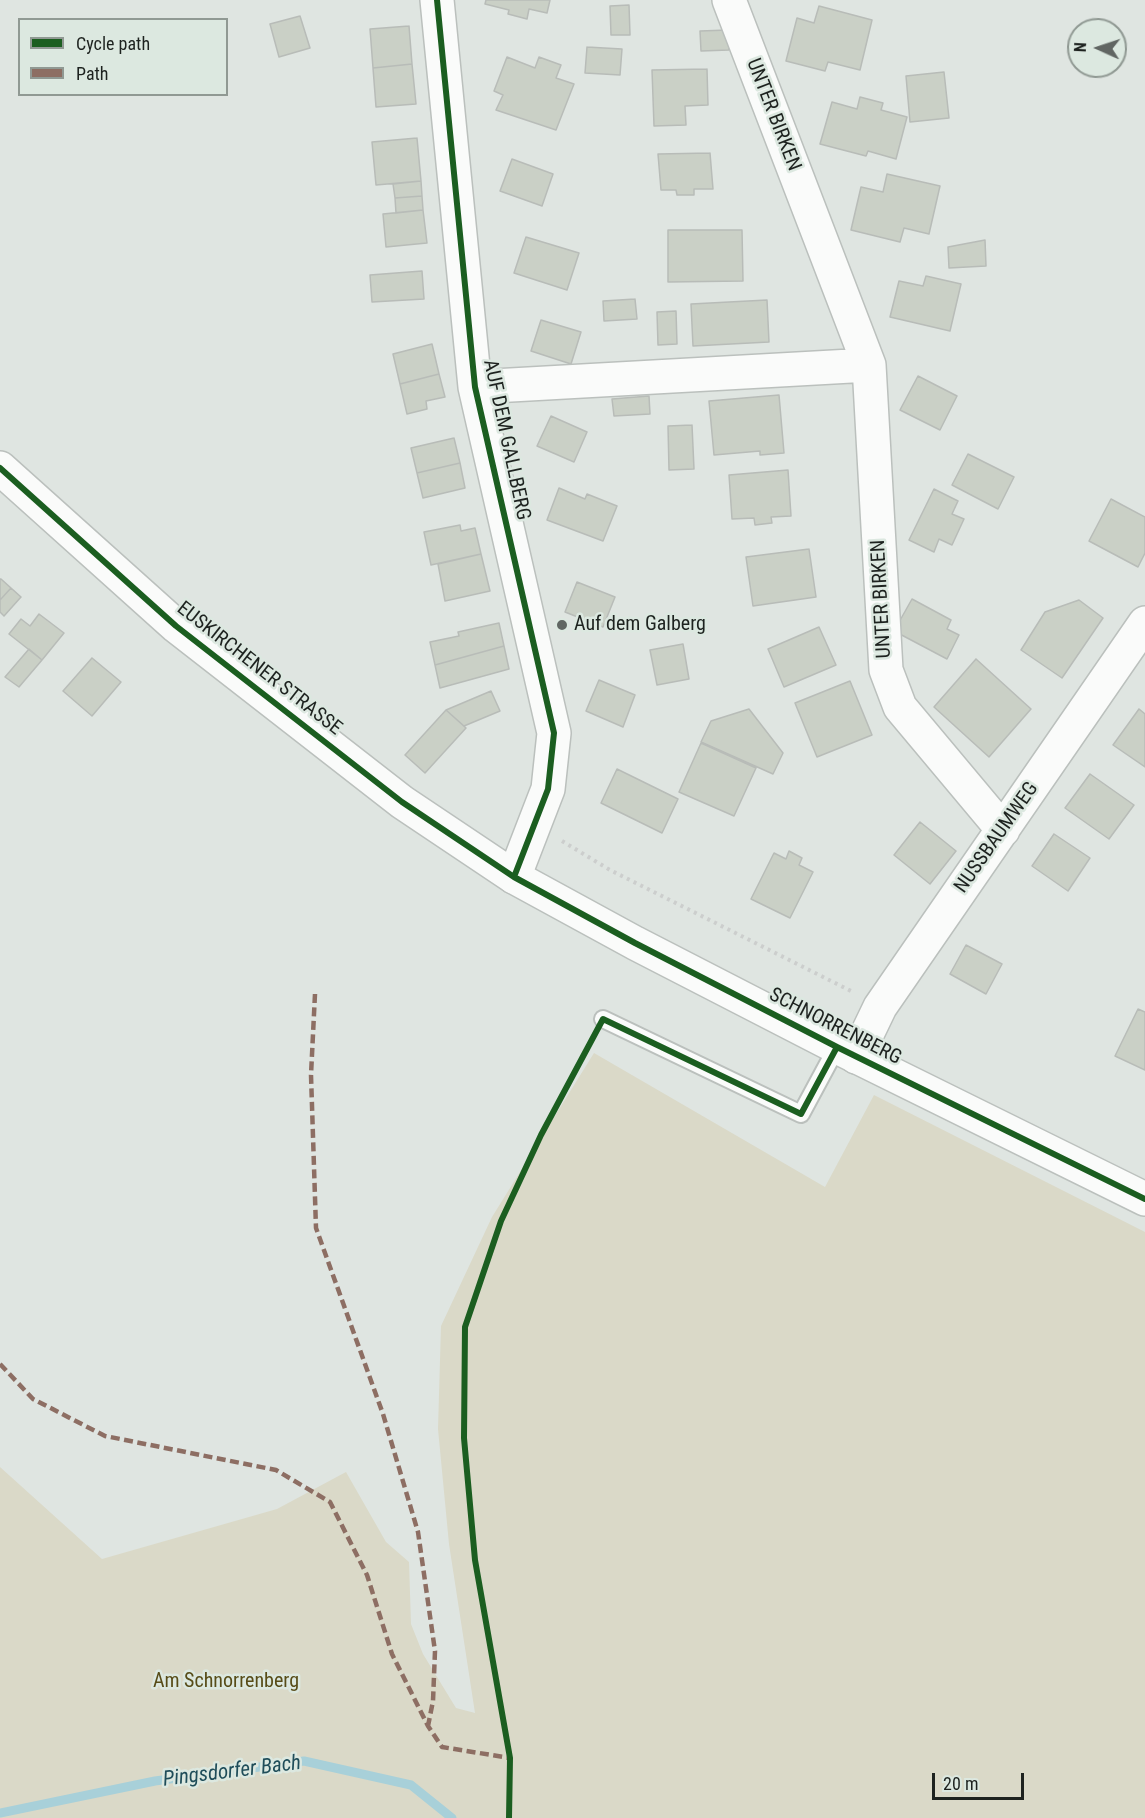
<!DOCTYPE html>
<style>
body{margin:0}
#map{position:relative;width:1145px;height:1818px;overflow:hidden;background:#dfe5e1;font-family:"Roboto Condensed",sans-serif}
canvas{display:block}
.legend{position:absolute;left:18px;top:18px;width:210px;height:78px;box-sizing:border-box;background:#dce8e0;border:2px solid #909993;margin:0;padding:8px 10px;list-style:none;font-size:18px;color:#1d221f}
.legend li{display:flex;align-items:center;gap:12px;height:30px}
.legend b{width:30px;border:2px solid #909993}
.north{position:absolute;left:1067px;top:18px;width:60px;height:60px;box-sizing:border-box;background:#dce8e0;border:2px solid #909993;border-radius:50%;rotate:273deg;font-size:16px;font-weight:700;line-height:24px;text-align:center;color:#1d221f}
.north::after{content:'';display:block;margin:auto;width:21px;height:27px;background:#616663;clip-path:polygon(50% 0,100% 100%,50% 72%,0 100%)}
.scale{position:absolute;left:932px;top:1773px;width:92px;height:27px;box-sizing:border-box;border:3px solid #1d221f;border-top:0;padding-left:8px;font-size:18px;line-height:21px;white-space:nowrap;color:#1d221f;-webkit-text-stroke:4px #dce8e0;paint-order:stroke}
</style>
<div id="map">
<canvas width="1145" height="1818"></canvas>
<ul class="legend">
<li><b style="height:8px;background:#1b5e20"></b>Cycle path</li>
<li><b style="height:8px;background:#8d6e63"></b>Path</li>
</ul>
<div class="north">N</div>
<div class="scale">20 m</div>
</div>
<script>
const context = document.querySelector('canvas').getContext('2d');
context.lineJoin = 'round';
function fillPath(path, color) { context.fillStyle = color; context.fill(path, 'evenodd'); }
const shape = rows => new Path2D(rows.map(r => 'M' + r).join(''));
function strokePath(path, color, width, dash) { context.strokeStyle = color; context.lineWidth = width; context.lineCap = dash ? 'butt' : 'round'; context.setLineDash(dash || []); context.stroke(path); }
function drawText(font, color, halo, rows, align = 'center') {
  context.font = font + ' "Roboto Condensed",sans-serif'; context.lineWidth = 5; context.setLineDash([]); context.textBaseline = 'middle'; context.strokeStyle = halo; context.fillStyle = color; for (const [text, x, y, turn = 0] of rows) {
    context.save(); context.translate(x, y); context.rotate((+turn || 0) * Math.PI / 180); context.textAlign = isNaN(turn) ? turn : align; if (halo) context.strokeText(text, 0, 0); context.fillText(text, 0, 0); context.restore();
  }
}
fillPath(shape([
 [594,1053,825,1187,874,1095,1145,1232,1145,1818,0,1818,0,1467,102,1559,277,1509,346,1472,386,1542,409,1562,411,1624,423,1654,456,1708,475,1713,449,1544,438,1429,441,1326,492,1217]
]), '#dad9c8');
strokePath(shape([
 [0,1813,155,1781,304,1761,411,1785,452,1818]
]), '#a8d0d9', 9);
const building = shape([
 [486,0,550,0,547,13,529,9,527,19,508,14,509,10,485,4,486,0],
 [629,5,630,35,611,35,610,6,629,5],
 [819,6,872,20,860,70,828,62,825,71,786,61,797,18,814,23,819,6],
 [300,16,310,48,279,57,270,24,300,16],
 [409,26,412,64,373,68,370,29,409,26],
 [728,30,729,50,701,51,700,31,728,30],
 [587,47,622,49,620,75,585,73,587,47],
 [507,57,535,68,539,57,561,65,556,78,574,84,556,130,496,110,503,95,494,91,507,57],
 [412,64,416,104,376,107,373,68,412,64],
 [707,69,708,105,685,106,686,125,654,126,652,70,707,69],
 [944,72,949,118,910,122,906,76,944,72],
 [860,97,883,103,881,110,907,117,896,159,868,151,866,156,820,144,832,102,857,109,860,97],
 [417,138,421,181,376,185,372,142,417,138],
 [710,153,713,189,694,189,694,195,677,195,676,190,661,190,658,154,710,153],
 [512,159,553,174,542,206,500,191,512,159],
 [887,174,940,186,929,234,904,228,900,242,851,230,861,187,883,192,887,174],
 [421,181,422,196,395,198,393,184,421,181],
 [422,196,423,210,396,213,395,198,422,196],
 [423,210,427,243,386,247,383,214,423,210],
 [668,230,742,230,743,281,668,282,668,230],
 [526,237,579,253,567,290,514,273,526,237],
 [985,240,986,266,949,268,948,247,985,240],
 [422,271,424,299,372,302,370,275,422,271],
 [926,276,961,284,950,331,890,317,899,281,923,286,926,276],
 [635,299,637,319,604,321,603,301,635,299],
 [767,300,769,342,693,346,691,304,767,300],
 [676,311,677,344,658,345,657,312,676,311],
 [541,320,581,332,571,364,531,351,541,320],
 [432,344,439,374,400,384,393,354,432,344],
 [439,374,445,397,426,401,427,409,407,414,400,384,439,374],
 [918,376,957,396,940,430,900,410,918,376],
 [779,395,784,453,760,455,760,451,714,455,709,401,779,395],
 [649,396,650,414,614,416,612,399,649,396],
 [551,416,587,432,574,462,537,446,551,416],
 [692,425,694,469,669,470,668,426,692,425],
 [454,438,460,463,417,473,411,448,454,438],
 [968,454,1014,477,998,509,952,485,968,454],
 [460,463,465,488,423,498,417,473,460,463],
 [788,470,791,516,771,517,772,523,755,525,754,518,732,519,729,475,788,470],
 [559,488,585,499,587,494,617,506,603,541,547,520,559,488],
 [934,489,958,501,952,514,964,519,952,545,939,539,934,552,909,540,934,489],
 [1111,499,1145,517,1145,553,1138,567,1089,541,1111,499],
 [460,525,461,531,475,528,481,554,431,565,424,532,460,525],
 [809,549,816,597,753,606,746,557,809,549],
 [481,554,490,591,445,601,438,564,481,554],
 [1,579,11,588,0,600,0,579,1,579],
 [577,582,615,597,603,627,565,612,577,582],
 [11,588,21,597,4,616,0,612,0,600,11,588],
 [912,599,951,620,947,629,959,635,947,659,894,631,912,599],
 [1079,600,1103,618,1062,678,1021,650,1045,612,1079,600],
 [39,614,64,633,42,660,9,634,21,619,30,626,39,614],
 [499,623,504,646,435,665,430,642,459,636,458,632,499,623],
 [819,627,836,665,784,687,768,649,819,627],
 [683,644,689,679,657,685,650,650,683,644],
 [504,646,509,669,440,688,435,665,504,646],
 [29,649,42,660,19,687,5,677,29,649],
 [92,658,121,682,92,716,63,691,92,658],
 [976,659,1031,709,989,757,934,707,976,659],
 [599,680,635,695,623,727,586,711,599,680],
 [850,681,872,735,817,757,795,703,850,681],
 [491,691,500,711,464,726,446,710,491,691],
 [749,709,783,753,773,774,701,742,711,721,749,709],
 [1139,709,1145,714,1145,767,1113,745,1139,709],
 [446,710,466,728,425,773,405,755,446,710],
 [701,743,756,768,734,816,679,792,701,743],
 [617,769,678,799,662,833,601,803,617,769],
 [1090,774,1134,805,1109,839,1065,808,1090,774],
 [920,822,956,851,930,884,894,855,920,822],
 [1054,834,1090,858,1068,891,1032,866,1054,834],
 [789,851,802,858,799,865,813,872,790,918,751,899,774,853,786,859,789,851],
 [966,945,1002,964,986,994,950,974,966,945],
 [1138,1009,1145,1012,1145,1070,1115,1056,1138,1009]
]);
fillPath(building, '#cad0c6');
strokePath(building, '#b8bcb8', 1.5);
const lane = shape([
 [603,1019,801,1114,837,1047]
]);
const street = shape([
 [437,0,475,387,554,733,548,789,514,877],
 [729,0,869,365,886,670,900,707,1003,830],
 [475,387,869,365],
 [856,1057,880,1007,1145,623]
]);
const secondary = shape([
 [0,468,176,626,402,802,514,877,635,943,837,1047,1145,1199]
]);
strokePath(lane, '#bbc0bd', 20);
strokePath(street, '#bbc0bd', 36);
strokePath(secondary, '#bbc0bd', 36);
strokePath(shape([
 [562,841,610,870,853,992]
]), '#cccecd', 4, [3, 4.5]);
strokePath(lane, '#fafbfa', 16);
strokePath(street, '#fafbfa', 33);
strokePath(secondary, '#fafbfa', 33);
strokePath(shape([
 [315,994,311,1075,316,1228,383,1414,418,1532,435,1651,433,1701,428,1726],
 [0,1364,33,1399,105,1436,276,1470,330,1502,367,1575,392,1654,428,1726,442,1747,510,1758]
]), '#8d6e63', 4.5, [9, 4.5]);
strokePath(shape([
 [437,0,475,387,554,733,548,789,514,877],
 [0,468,176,626,402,802,514,877,635,943,837,1047,1145,1199],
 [509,1818,510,1758,475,1560,464,1438,465,1327,501,1221,541,1135,603,1019,801,1114,837,1047]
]), '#1b5e20', 6);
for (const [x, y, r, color] of [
 [562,625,6,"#616663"]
]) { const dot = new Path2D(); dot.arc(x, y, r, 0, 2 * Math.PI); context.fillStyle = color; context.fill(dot); strokePath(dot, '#dce8e0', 2); }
drawText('20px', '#1d221f', '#dce8e0', [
 ["UNTER BIRKEN",773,115,69],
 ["AUF DEM GALLBERG",506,440,78],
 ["UNTER BIRKEN",882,599,-93],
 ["EUSKIRCHENER STRASSE",259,669,38],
 ["NUSSBAUMWEG",997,838,-55],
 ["SCHNORRENBERG",835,1027,27]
]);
drawText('20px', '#1d221f', '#dce8e0', [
 ["Auf dem Galberg",574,625]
], 'left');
drawText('20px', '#574c18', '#dce8e0', [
 ["Am Schnorrenberg",226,1682]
]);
drawText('italic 21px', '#1f4d59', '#dce8e0', [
 ["Pingsdorfer Bach",232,1772,-7]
]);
</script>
